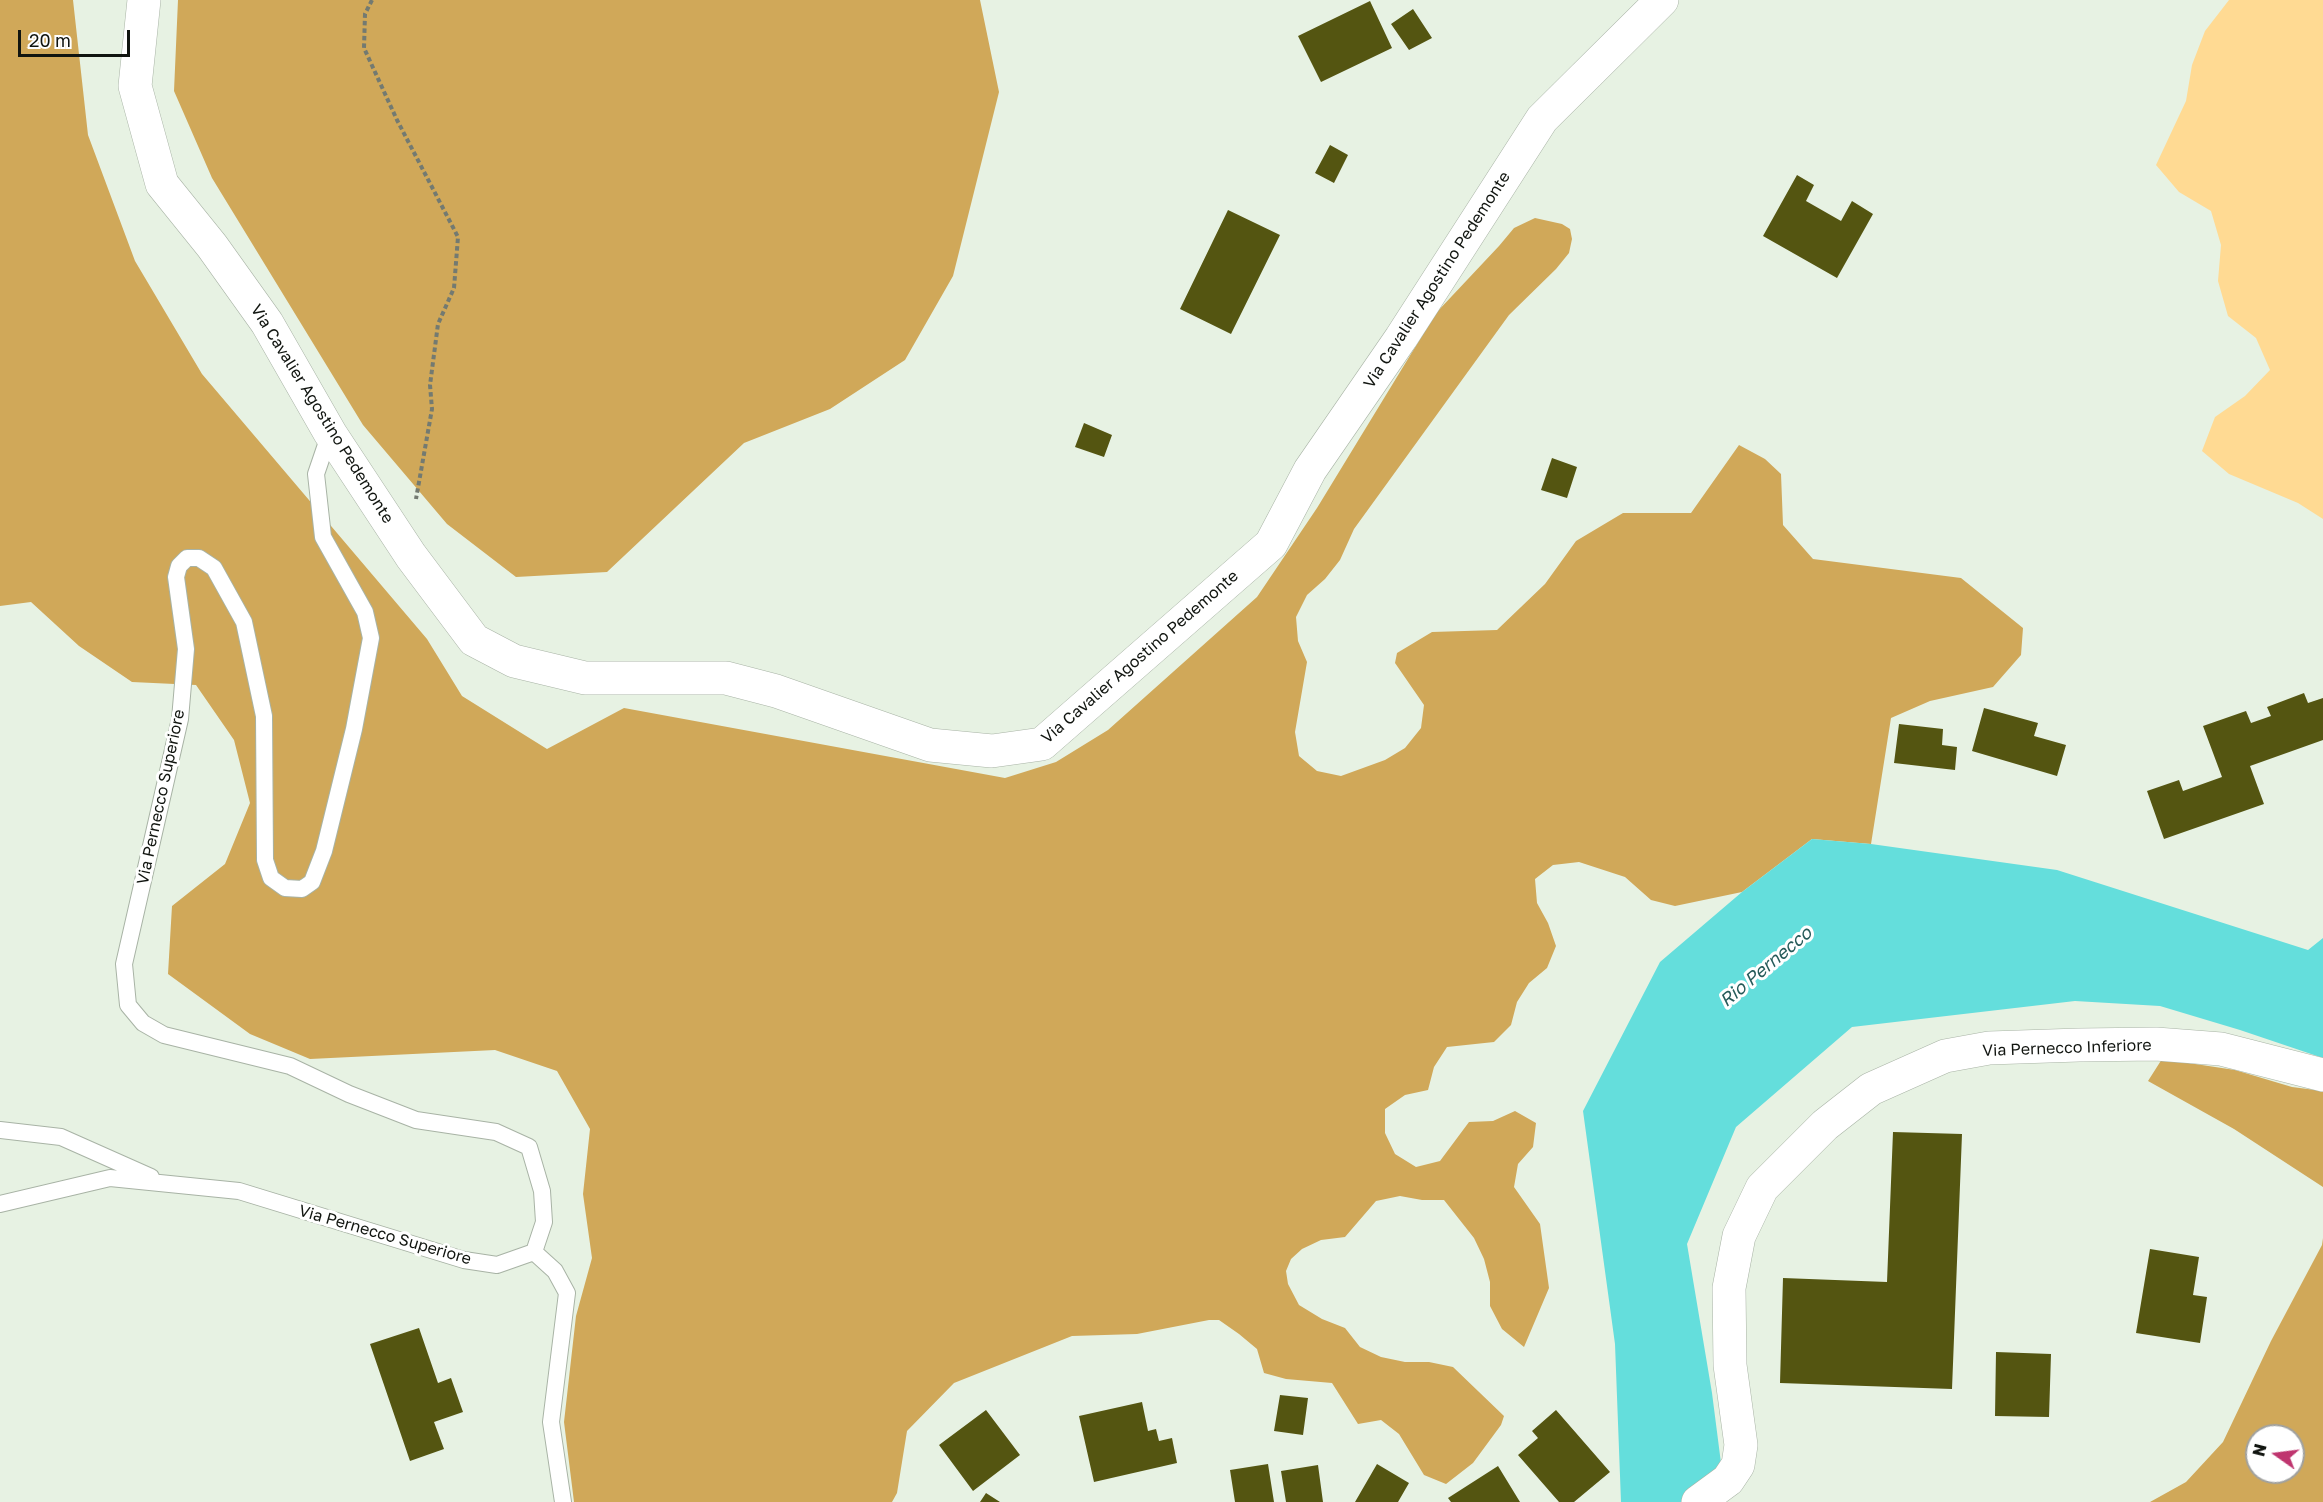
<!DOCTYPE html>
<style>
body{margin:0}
#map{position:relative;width:2323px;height:1502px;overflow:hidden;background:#e7f2e3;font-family:"Golos Text",sans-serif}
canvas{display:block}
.north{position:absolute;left:2245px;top:1424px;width:60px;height:60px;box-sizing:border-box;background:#fff;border:2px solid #a0a19f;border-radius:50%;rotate:284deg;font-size:16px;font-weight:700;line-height:24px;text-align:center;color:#111510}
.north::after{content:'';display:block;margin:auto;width:21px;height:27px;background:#bf356f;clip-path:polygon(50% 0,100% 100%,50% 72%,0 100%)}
.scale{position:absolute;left:18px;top:30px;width:112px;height:27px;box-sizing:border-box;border:3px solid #111510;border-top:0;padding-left:8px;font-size:18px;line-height:21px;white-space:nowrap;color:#111510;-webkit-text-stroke:4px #fff;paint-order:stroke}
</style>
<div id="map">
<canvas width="2323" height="1502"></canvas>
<div class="north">N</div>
<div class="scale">20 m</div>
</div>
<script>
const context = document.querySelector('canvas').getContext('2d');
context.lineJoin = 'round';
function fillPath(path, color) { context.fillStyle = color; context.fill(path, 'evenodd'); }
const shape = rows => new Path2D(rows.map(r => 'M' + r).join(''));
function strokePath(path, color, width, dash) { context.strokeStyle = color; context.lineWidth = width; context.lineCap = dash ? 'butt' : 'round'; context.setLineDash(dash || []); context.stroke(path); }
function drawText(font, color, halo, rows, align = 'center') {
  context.font = font + ' "Golos Text",sans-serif'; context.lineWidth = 6; context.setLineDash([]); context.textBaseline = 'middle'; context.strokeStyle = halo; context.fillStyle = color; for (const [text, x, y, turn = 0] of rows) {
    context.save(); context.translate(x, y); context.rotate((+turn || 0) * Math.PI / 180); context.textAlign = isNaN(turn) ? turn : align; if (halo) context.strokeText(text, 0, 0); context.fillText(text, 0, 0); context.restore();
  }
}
fillPath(shape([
 [2229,0,2323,0,2323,519,2298,503,2229,474,2202,451,2215,417,2245,396,2270,370,2256,338,2228,316,2218,281,2221,245,2211,211,2179,192,2156,165,2186,101,2192,65,2205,31]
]), '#ffda93');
fillPath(shape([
 [0,0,73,0,88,135,135,261,202,374,427,639,462,696,547,749,624,708,1005,778,1056,762,1108,730,1257,597,1317,508,1436,313,1499,246,1514,228,1535,218,1562,224,1570,229,1572,239,1569,253,1556,269,1509,315,1354,529,1340,560,1325,579,1307,595,1296,617,1298,641,1307,662,1295,732,1299,756,1317,771,1341,776,1385,760,1405,748,1421,728,1424,705,1395,663,1397,653,1432,632,1497,630,1545,584,1576,541,1623,513,1691,513,1739,445,1765,459,1781,474,1783,525,1813,559,1961,578,2023,628,2021,655,1993,687,1930,701,1891,718,1871,844,1812,839,1742,892,1675,906,1651,900,1625,877,1579,862,1553,865,1535,879,1537,903,1548,923,1556,946,1547,968,1529,983,1517,1002,1511,1025,1494,1042,1447,1047,1434,1067,1428,1090,1405,1095,1385,1109,1385,1133,1395,1154,1416,1167,1440,1161,1469,1122,1493,1121,1515,1111,1536,1123,1533,1147,1518,1164,1514,1187,1540,1224,1549,1288,1524,1347,1502,1329,1490,1306,1490,1282,1484,1259,1474,1238,1444,1200,1422,1200,1400,1196,1376,1201,1345,1237,1321,1240,1302,1249,1291,1259,1286,1271,1288,1284,1299,1305,1322,1319,1345,1328,1360,1347,1381,1357,1405,1362,1429,1362,1453,1367,1504,1416,1501,1425,1473,1463,1446,1484,1424,1475,1399,1434,1381,1420,1358,1424,1332,1383,1286,1379,1264,1373,1257,1349,1239,1334,1219,1320,1209,1320,1137,1334,1072,1336,954,1383,907,1431,897,1493,892,1502,574,1502,564,1422,576,1316,592,1258,583,1194,590,1129,557,1071,495,1050,310,1059,250,1034,168,974,172,906,225,864,250,803,234,740,196,685,132,682,79,646,31,602,0,606],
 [178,0,980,0,999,92,953,276,905,360,830,409,744,443,607,572,516,577,447,524,363,425,212,178,174,91],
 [2162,1059,2235,1070,2292,1087,2323,1091,2323,1187,2234,1129,2148,1081],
 [2323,1238,2323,1502,2150,1502,2186,1482,2223,1442,2271,1341,2322,1245],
 [2257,1436,2293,1436,2293,1472,2257,1472]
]), '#d0a859');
fillPath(shape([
 [1812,839,1871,844,2057,870,2308,950,2323,938,2323,1058,2240,1030,2160,1006,2075,1001,1852,1027,1736,1127,1687,1244,1712,1393,1726,1502,1621,1502,1615,1344,1583,1111,1660,962,1742,892]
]), '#64dedc');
fillPath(shape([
 [1370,1,1392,48,1321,82,1298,36],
 [1413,9,1432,38,1409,50,1391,24],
 [1330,145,1348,155,1334,183,1315,173],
 [1797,175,1814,185,1806,201,1841,221,1852,201,1873,214,1837,278,1763,236],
 [1228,210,1280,235,1231,334,1180,309],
 [1084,423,1112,435,1104,457,1075,447],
 [1552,458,1577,467,1567,498,1541,490],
 [2304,693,2308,703,2323,698,2323,740,2250,766,2264,804,2164,839,2147,791,2179,780,2183,791,2222,777,2203,726,2246,711,2251,723,2271,716,2267,707],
 [1984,708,2038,723,2034,736,2066,745,2057,776,1972,751],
 [1899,724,1943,729,1942,745,1957,747,1955,770,1894,763],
 [1893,1132,1962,1134,1952,1389,1780,1383,1783,1278,1887,1282],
 [2150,1249,2199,1257,2193,1295,2207,1297,2200,1343,2136,1333],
 [419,1328,438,1383,451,1378,463,1412,434,1422,444,1449,410,1461,370,1344],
 [1996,1352,2051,1354,2049,1417,1995,1416],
 [1280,1395,1308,1398,1303,1435,1274,1431],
 [1142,1402,1148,1431,1156,1429,1159,1441,1172,1438,1177,1463,1094,1482,1079,1416],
 [986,1410,1020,1455,973,1491,939,1445],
 [1556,1410,1610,1472,1574,1502,1559,1502,1518,1455,1538,1438,1532,1431],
 [1268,1464,1274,1502,1235,1502,1230,1470],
 [1377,1464,1409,1483,1398,1502,1355,1502],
 [1318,1465,1323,1502,1286,1502,1281,1471],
 [1498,1466,1520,1502,1451,1502,1448,1498],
 [986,1493,1000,1502,980,1502]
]), '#545511');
const service = shape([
 [330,433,316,474,323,537,365,612,371,638,354,729,324,851,312,882,302,889,285,888,271,878,265,860,264,716,244,622,214,568,199,558,187,558,179,566,176,577,186,649,180,719,124,964,128,1005,143,1023,164,1035,290,1066,349,1094,416,1120,496,1132,529,1147,542,1191,544,1222,534,1252],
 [0,1130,61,1137,151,1177],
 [0,1204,110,1178,239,1191,464,1260,497,1265,534,1252],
 [534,1252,555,1271,567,1293,551,1422,563,1502]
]);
const minor = shape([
 [1698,1502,1728,1480,1738,1465,1741,1445,1730,1365,1729,1288,1739,1236,1762,1188,1825,1125,1871,1089,1945,1056,1989,1048,2079,1045,2156,1044,2221,1049,2323,1075]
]);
const secondary = shape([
 [144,0,135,86,162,184,212,246,267,323,330,433,411,556,474,640,514,661,585,678,726,678,776,691,930,745,992,751,1042,744,1271,544,1310,470,1401,338,1542,119,1662,0]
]);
strokePath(service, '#a8b3a5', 18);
strokePath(minor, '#a8b3a5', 34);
strokePath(secondary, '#a8b3a5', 34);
strokePath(shape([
 [372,0,365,14,364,48,397,120,458,237,454,288,438,324,430,385,432,409,416,499]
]), '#737a71', 4, [4.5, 3]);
strokePath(service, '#fff', 16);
strokePath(minor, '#fff', 33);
strokePath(secondary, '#fff', 33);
drawText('16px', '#111510', '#fff', [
 ["Via Cavalier Agostino Pedemonte",1437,280,-57],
 ["Via Cavalier Agostino Pedemonte",322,414,58],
 ["Via Cavalier Agostino Pedemonte",1140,657,-41],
 ["Via Pernecco Superiore",161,797,-78],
 ["Via Pernecco Inferiore",2067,1048,-2],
 ["Via Pernecco Superiore",385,1235,16]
]);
drawText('italic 18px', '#265b5a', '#fff', [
 ["Rio Pernecco",1766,967,-40]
]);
</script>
